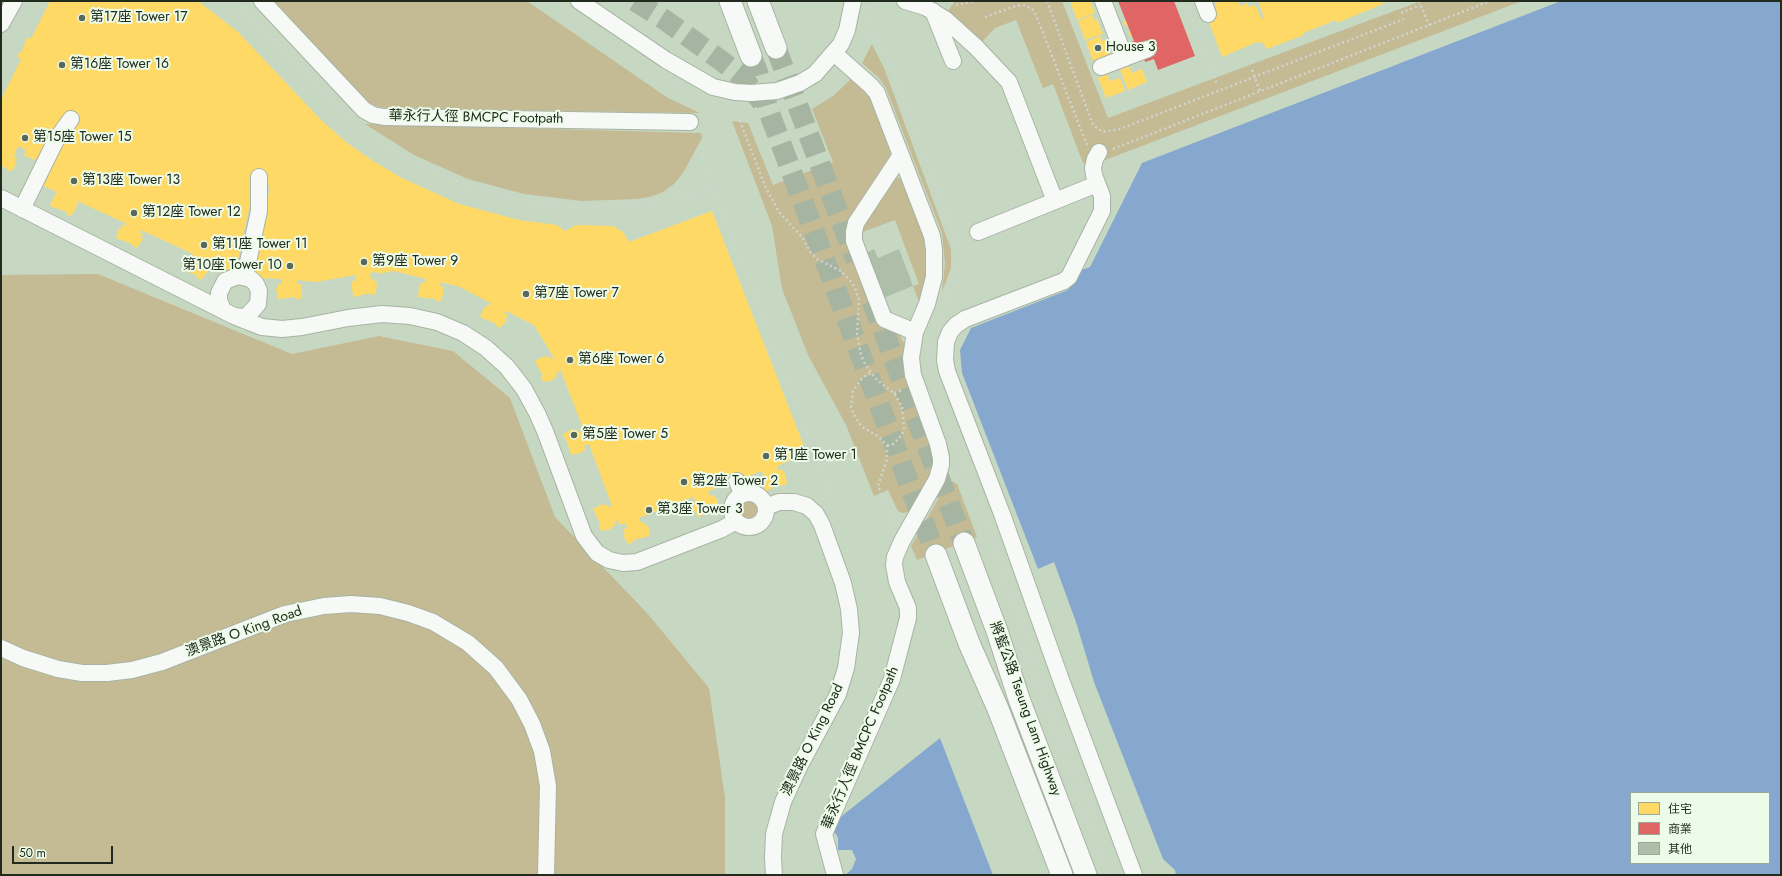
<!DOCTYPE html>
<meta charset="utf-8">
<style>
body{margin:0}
#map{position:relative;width:1782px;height:876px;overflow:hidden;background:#c7d8c2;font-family:Jost,"Noto Sans TC",sans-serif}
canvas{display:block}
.frame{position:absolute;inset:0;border:2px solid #202b1d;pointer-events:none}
.legend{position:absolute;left:1630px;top:792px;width:140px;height:72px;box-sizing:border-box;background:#edfce9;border:1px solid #9ba897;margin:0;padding:5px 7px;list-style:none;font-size:12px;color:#202b1d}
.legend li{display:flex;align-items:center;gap:8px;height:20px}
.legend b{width:20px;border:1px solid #9ba897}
.scale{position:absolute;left:12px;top:846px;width:101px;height:18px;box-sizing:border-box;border:2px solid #202b1d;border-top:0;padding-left:5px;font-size:12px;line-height:14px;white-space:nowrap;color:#202b1d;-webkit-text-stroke:3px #edfce9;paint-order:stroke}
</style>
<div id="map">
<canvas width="1782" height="876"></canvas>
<div class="frame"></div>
<ul class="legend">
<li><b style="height:11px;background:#ffd966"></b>住宅</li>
<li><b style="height:11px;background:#e06666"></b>商業</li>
<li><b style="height:11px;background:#aebfa9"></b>其他</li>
</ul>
<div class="scale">50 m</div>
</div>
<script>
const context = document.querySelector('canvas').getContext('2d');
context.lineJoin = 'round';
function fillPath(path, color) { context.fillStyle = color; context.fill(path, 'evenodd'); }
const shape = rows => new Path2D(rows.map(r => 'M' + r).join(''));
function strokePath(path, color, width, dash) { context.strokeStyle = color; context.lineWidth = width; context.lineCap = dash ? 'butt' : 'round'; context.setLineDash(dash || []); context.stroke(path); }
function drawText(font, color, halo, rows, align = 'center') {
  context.font = font + ' Jost,"Noto Sans TC",sans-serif'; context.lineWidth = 4; context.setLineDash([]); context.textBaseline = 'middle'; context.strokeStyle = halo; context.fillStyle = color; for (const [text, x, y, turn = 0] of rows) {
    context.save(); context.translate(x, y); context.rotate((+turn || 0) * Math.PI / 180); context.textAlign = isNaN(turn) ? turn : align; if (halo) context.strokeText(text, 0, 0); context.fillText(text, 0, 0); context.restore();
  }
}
fillPath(shape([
 [273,1,527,1,668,98,700,113,385,108,376,106,369,103],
 [955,1,1062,1,1108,118,1421,1,1522,1,1092,165,1083,163,1053,84,1043,88,1016,20,995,28,980,44,947,12],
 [872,44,884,68,951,249,951,268,942,292,945,263,942,233,886,88,879,78,862,63],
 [851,79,857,82,871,97,891,147,890,157,853,216,894,331,899,334,905,345,903,370,934,453,934,469,913,509,908,512,903,513,898,511,888,490,874,496,846,425,809,357,782,289,772,226,732,121,748,123,773,185,833,162,812,109,833,96],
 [365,124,701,133,702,138,683,173,674,184,663,192,650,197,637,199,582,201,524,194,468,179,414,155],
 [896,177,902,179,926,237,927,277,920,304,913,286,919,284,895,220,860,233,862,226],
 [98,274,292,354,379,336,453,351,510,398,555,517,647,613,709,688,725,798,725,875,1,875,1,275],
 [952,481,957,484,977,537,917,560,911,546,947,484],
 '737 510a12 12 0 1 1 24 0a12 12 0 1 1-24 0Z'
]), '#c4ba94');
fillPath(shape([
 [1561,1,1781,1,1781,875,1176,875,1175,870,1163,859,1094,682,1076,622,1054,562,1038,569,962,373,960,350,971,328,1068,290,1078,271,1090,267,1142,163],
 [1631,793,1769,793,1769,863,1631,863],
 [940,738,993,875,845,875,852,869,856,859,852,850,838,850,838,838,836,834,832,831,838,819]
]), '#86a8cf');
fillPath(shape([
 [50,1,198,1,238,32,322,121,346,142,373,161,402,178,459,204,519,220,557,225,565,231,576,225,613,226,623,232,629,242,712,211,807,454,777,466,778,471,782,469,784,473,785,473,787,484,771,488,771,489,766,491,761,482,762,481,761,477,764,476,762,471,708,491,710,496,714,495,716,499,717,498,719,509,703,514,703,515,698,517,693,508,694,507,692,503,696,502,693,497,639,518,641,523,644,522,646,526,648,525,650,536,633,540,634,542,628,544,623,535,625,534,623,530,627,528,625,523,619,525,618,520,614,522,616,525,611,527,612,529,601,531,599,525,601,525,593,509,603,504,603,506,608,504,609,508,612,506,589,444,584,446,585,450,581,452,581,453,571,455,566,439,565,439,563,434,572,429,573,430,577,429,578,432,583,431,586,436,559,366,560,372,556,373,557,377,553,379,554,380,543,382,541,377,543,376,535,361,544,356,545,357,549,356,551,359,554,358,534,325,506,311,504,313,508,315,505,319,507,320,500,328,495,325,496,324,480,317,484,307,485,308,488,304,491,306,492,304,460,287,441,282,440,286,444,287,443,291,444,292,440,302,435,300,435,299,418,297,419,286,420,286,421,282,425,283,426,279,394,271,377,274,377,272,370,273,371,280,375,279,375,284,377,283,376,294,371,295,370,293,354,297,351,286,352,286,352,281,356,281,355,276,362,274,316,282,297,280,297,284,301,284,301,288,302,289,301,299,295,299,295,297,278,299,276,288,278,288,278,284,282,284,282,279,253,278,253,270,267,207,269,190,267,173,250,176,250,204,237,264,233,272,207,260,205,264,208,266,206,270,208,271,201,280,196,277,197,275,181,270,184,259,186,260,188,256,191,258,193,254,141,230,140,233,143,234,141,238,143,239,137,248,131,245,132,244,116,238,119,228,121,229,123,224,126,226,127,224,75,200,78,202,76,207,77,207,71,216,66,214,67,212,50,206,54,196,55,196,57,192,32,181,45,155,38,151,42,154,39,161,35,158,34,160,24,155,26,150,22,148,21,146,17,148,14,156,17,158,15,162,17,163,11,172,1,165,1,100,21,59,17,57,19,52,21,53,27,37,31,39],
 [1070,1,1090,1,1095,13,1077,20],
 [1119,1,1133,1,1139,15,1147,10,1150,16,1157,14,1153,8,1158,7,1157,4,1171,1,1172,4,1175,3,1176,8,1173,8,1175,15,1178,14,1179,18,1175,22,1176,26,1182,24,1187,35,1172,41,1173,45,1167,47,1165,43,1158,46,1159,50,1136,55,1132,43,1138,41,1136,36,1130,36,1129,32,1131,31,1129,25,1125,26,1124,22,1127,20],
 [1217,1,1238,1,1240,6,1247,3,1249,7,1255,5,1262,19,1264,18,1258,1,1382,1,1383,4,1337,23,1336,20,1303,33,1304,35,1267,49,1263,43,1257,42,1222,57,1209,22,1216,19,1212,10,1216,8,1215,4,1217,3],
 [1092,15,1094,20,1097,19,1103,34,1085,40,1078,21],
 [1100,36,1102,41,1105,40,1111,55,1093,61,1086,42],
 [1129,66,1132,73,1142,69,1147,82,1128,90,1120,70],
 [1107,74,1110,81,1120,78,1125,91,1106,98,1098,78]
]), '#ffd966');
fillPath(shape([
 [1118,1,1174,1,1195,56,1158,70,1154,59,1145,62,1143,55,1137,57,1131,42,1134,41]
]), '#e06666');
fillPath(shape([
 [874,249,878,258,899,249,913,286,883,298,866,253]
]), '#aebfa9');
strokePath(shape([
 [635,1,665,20,723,62,742,77,762,102],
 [776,48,856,260],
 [751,56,758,73,769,112,936,555],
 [872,301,964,543]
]), '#a6b5a1', 21, [21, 10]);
const minor = shape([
 [262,1,364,110,373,115,384,117,690,122],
 [579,1,666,60,713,87,735,92,751,93,777,91,800,83,815,74,841,44,847,30,853,1],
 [905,1,925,7,945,19,976,47,1009,82,1055,201,978,232],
 [1103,1,1125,58],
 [1203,1,1208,14],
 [933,11,953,61],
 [1,24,14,1],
 [834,53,871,86,877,93,932,236,934,249,934,277,927,304,915,332,911,358,913,375,938,444,941,458,941,465,937,479,902,541,895,557,894,565,897,582,908,608,908,618,892,679,824,834,835,875],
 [1101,67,1148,49],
 [1099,152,1095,159,1093,168,1094,175,1102,196,1102,211,1069,277,1064,281,965,319,956,325,950,332,946,342,945,360,947,371,1002,514,1061,680,1134,875],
 [901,155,856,223,854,232,854,241,884,319,915,332],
 [1,198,234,316,262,327,282,329,302,327,348,318,382,314,410,316,437,322,463,333,486,348,507,367,524,389,537,413,545,431,584,536,597,553,609,560,623,563,637,562,722,529,736,521],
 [1055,201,1097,184],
 [22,209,56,140,71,119],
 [245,276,259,211,259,177],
 [223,310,219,300,219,293,225,281,238,276,251,279,256,284,259,291,258,304,248,315,242,317,234,316],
 [737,481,742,494],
 '732 510a17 17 0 1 1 34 0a17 17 0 1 1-34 0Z',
 [766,507,779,502,794,502,807,506,816,514,822,525,843,583,849,609,851,633,846,668,838,694,799,767,783,802,774,834,773,858,774,875],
 [1,648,23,658,58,669,82,673,107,673,132,670,162,662,285,614,324,606,351,604,380,606,408,613,433,622,468,643,496,668,519,699,532,724,542,751,548,786,546,875]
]);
const major = shape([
 [730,1,751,56],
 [758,1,776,48],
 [964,543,997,631,1019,699,1086,875],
 [936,555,969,643,998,709,1062,875]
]);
strokePath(minor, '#a7b4a3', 18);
strokePath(major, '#a7b4a3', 23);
strokePath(shape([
 [233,1,252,17,336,106,350,118],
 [556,1,567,9],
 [947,1,956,5,975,1],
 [1047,1,1093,125,1103,132,1120,129,1404,19],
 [1186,1,1217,84],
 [1419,1,1429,25],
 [1401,13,1420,5],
 [985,17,1016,6,1025,5,1032,9,1036,15,1087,145],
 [865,23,869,1],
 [862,31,877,37,891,65,959,247,961,261,959,270,939,321],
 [1252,70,1260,91],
 [664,77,684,89],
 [738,116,766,188,779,212,802,237,811,253,817,259,841,271,849,279,855,288,859,299,857,334,861,355,865,364,877,380,894,393,902,407,904,428,902,435,893,444,887,446],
 [357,124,384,145,411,160,466,185,523,200,582,207,641,204,671,200,705,191,710,187,712,182,711,176,703,161,702,155,707,140],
 [1113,149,1490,1],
 [710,187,717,196,827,484,828,490,825,496,820,500],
 [930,346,928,359,931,379],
 [870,373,863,377,853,391,851,406,853,413,861,426,879,437,887,446,887,459,878,486,894,527],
 [894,393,903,390],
 [937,395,991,534,1042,683,1097,821],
 [956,467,982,537],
 [1020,643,1068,772,1108,875]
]), '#d0d5cf', 2.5, [2, 3]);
strokePath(minor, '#f7f9f6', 16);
strokePath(major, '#f7f9f6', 21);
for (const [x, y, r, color] of [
 [82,18,4,"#5a6857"],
 [1098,48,4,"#5a6857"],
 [62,65,4,"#5a6857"],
 [25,138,4,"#5a6857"],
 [74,181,4,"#5a6857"],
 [134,213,4,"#5a6857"],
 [204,245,4,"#5a6857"],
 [364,262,4,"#5a6857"],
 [290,266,4,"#5a6857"],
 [526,294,4,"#5a6857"],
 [570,360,4,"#5a6857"],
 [574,435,4,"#5a6857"],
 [766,456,4,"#5a6857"],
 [684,482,4,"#5a6857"],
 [649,510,4,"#5a6857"]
]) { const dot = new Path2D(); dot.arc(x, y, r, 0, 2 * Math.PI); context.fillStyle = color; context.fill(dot); strokePath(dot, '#edfce9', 1.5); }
drawText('14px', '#202b1d', '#edfce9', [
 ["第17座 Tower 17",90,18],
 ["House 3",1106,48],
 ["第16座 Tower 16",70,65],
 ["第15座 Tower 15",33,138],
 ["第13座 Tower 13",82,181],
 ["第12座 Tower 12",142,213],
 ["第11座 Tower 11",212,245],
 ["第9座 Tower 9",372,262],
 ["第10座 Tower 10",282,266,"right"],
 ["第7座 Tower 7",534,294],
 ["第6座 Tower 6",578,360],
 ["第5座 Tower 5",582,435],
 ["第1座 Tower 1",774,456],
 ["第2座 Tower 2",692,482],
 ["第3座 Tower 3",657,510]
], 'left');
drawText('14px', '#202b1d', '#edfce9', [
 ["華永行人徑 BMCPC Footpath",476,118,1],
 ["澳景路 O King Road",244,632,-20],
 ["將藍公路 Tseung Lam Highway",1025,709,70],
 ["澳景路 O King Road",813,740,-64],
 ["華永行人徑 BMCPC Footpath",861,748,-67]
]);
</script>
